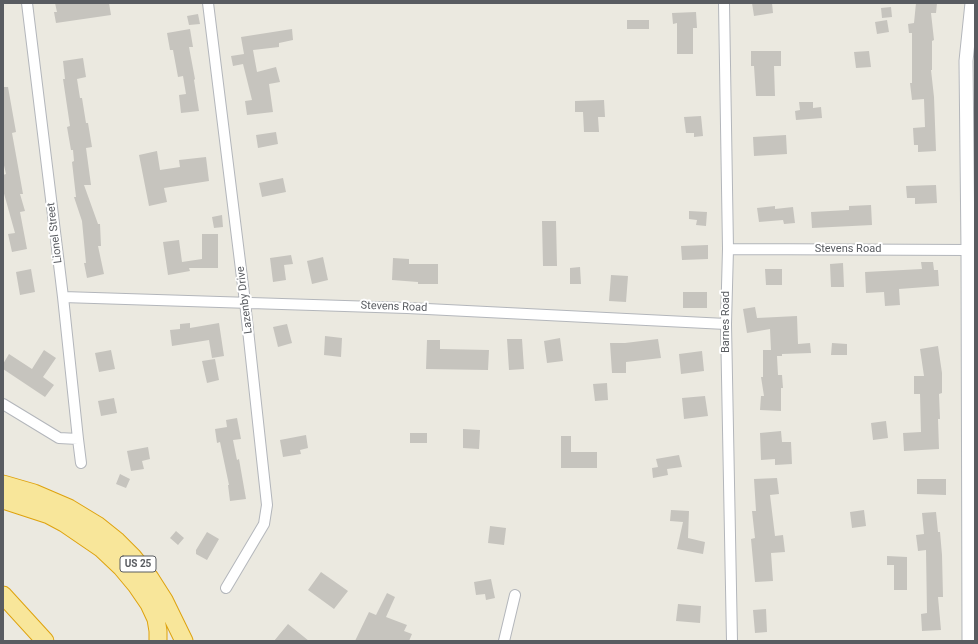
<!DOCTYPE html>
<style>
body{margin:0}
#map{position:relative;width:978px;height:644px;overflow:hidden;background:#ebe9e0;font-family:Roboto,sans-serif}
canvas{display:block}
.frame{position:absolute;inset:0;border:4px solid #595c61;pointer-events:none}
</style>
<div id="map">
<canvas width="978" height="644"></canvas>
<div class="frame"></div>
</div>
<script>
const context = document.querySelector('canvas').getContext('2d');
context.lineJoin = 'round';
function fillPath(path, color) { context.fillStyle = color; context.fill(path, 'evenodd'); }
const shape = rows => new Path2D(rows.map(r => 'M' + r).join(''));
function strokePath(path, color, width, dash) { context.strokeStyle = color; context.lineWidth = width; context.lineCap = dash ? 'butt' : 'round'; context.setLineDash(dash || []); context.stroke(path); }
function drawText(font, color, halo, rows, align = 'center') {
  context.font = font + ' Roboto,sans-serif'; context.lineWidth = 4; context.setLineDash([]); context.textBaseline = 'middle'; context.strokeStyle = halo; context.fillStyle = color; for (const [text, x, y, turn = 0] of rows) {
    context.save(); context.translate(x, y); context.rotate((+turn || 0) * Math.PI / 180); context.textAlign = isNaN(turn) ? turn : align; if (halo) context.strokeText(text, 0, 0); context.fillText(text, 0, 0); context.restore();
  }
}
fillPath(shape([
 [55,3,109,3,111,15,56,23,54,12,57,12],
 [752,3,772,3,773,13,754,16],
 [916,3,937,3,936,13,931,13,934,40,932,41,932,70,931,70,934,97,936,151,918,152,918,145,914,145,913,128,925,127,924,99,912,100,910,83,912,83,912,33,909,33,908,24,914,23],
 [891,7,892,17,882,18,881,8],
 [696,12,697,28,693,28,693,54,677,54,677,23,673,24,672,13],
 [198,14,200,24,189,25,187,16],
 [627,20,649,20,649,29,627,29],
 [887,20,889,32,877,34,875,22],
 [190,29,193,47,189,47,195,79,194,80,199,111,181,113,179,95,186,94,183,76,178,77,173,50,170,50,167,33],
 [292,29,293,40,279,43,279,47,253,50,257,72,276,67,280,82,269,84,273,112,247,115,245,101,252,100,243,64,233,66,231,56,244,54,241,37],
 [751,51,781,51,781,66,774,66,775,96,756,96,754,66,751,66],
 [869,51,871,67,856,68,854,52],
 [83,58,86,77,77,79,80,98,82,98,86,123,88,123,92,147,86,148,91,185,84,185,98,224,100,224,101,246,98,246,104,274,87,278,84,263,86,263,82,221,74,197,76,197,72,162,74,161,73,150,71,150,67,127,70,126,63,79,65,79,63,61],
 [3,87,8,87,16,132,12,133,23,194,20,194,25,211,20,212,27,249,12,252,8,234,15,233,3,190,3,175,6,174,3,161],
 [604,100,605,117,598,117,599,132,584,132,583,112,575,112,575,101],
 [799,102,813,102,813,108,821,107,822,118,796,120,795,111,800,110],
 [701,116,703,136,694,137,694,133,686,133,684,117],
 [276,132,278,144,258,148,256,135],
 [786,135,787,154,754,156,753,137],
 [157,151,160,170,180,167,179,160,206,157,209,181,164,188,167,202,149,206,139,155],
 [283,178,286,192,262,197,259,183],
 [936,185,937,203,915,204,915,198,907,198,906,186],
 [871,205,872,225,812,228,811,212,849,210,849,206],
 [775,206,775,209,793,207,795,223,784,224,783,220,759,222,757,208],
 [689,211,707,212,706,226,696,225,697,220,689,219],
 [222,215,223,227,214,228,212,217],
 [542,221,556,221,557,266,543,266],
 [202,234,218,234,218,268,189,268,190,271,168,275,163,242,179,240,182,262,202,259],
 [708,245,708,259,682,260,681,246],
 [291,255,293,264,284,265,286,280,273,282,270,258],
 [323,257,328,280,312,284,307,261],
 [393,258,409,259,409,264,438,264,438,284,418,284,418,282,392,280],
 [921,262,933,262,934,270,938,270,939,286,899,289,900,305,885,306,884,292,866,293,865,272,922,269],
 [843,263,844,287,831,287,830,264],
 [580,267,581,284,570,284,570,268],
 [31,269,35,292,20,295,16,272],
 [765,269,782,269,782,285,766,285],
 [611,275,628,276,626,302,609,301],
 [683,292,707,292,707,308,683,308],
 [755,307,757,318,797,316,798,344,810,343,811,353,782,354,782,356,777,356,778,375,782,375,783,388,781,388,781,411,760,410,761,396,764,396,761,377,763,377,763,350,771,350,770,329,747,333,743,309],
 [190,323,190,328,219,323,224,356,212,358,209,340,172,346,170,330,180,329,180,324],
 [287,324,292,343,278,347,273,327],
 [325,336,342,338,341,357,324,355],
 [560,338,563,361,547,363,544,341],
 [507,339,522,339,524,369,509,370],
 [658,339,661,358,626,362,626,373,612,373,610,343,625,343],
 [427,340,440,340,440,349,489,350,488,370,426,369],
 [832,343,847,344,847,355,831,355],
 [938,346,942,373,942,393,939,394,940,419,938,419,939,449,904,451,903,433,921,432,920,394,914,394,914,376,924,376,920,349],
 [44,350,56,358,43,377,54,385,45,397,3,369,3,364,9,354,32,369],
 [111,350,115,369,99,372,95,353],
 [702,351,704,371,681,374,679,354],
 [215,359,219,380,207,383,202,361],
 [607,383,608,400,595,401,593,384],
 [705,396,708,416,684,419,682,398],
 [114,398,117,413,101,416,98,401],
 [237,418,241,439,233,440,237,460,239,459,246,499,230,501,228,485,229,485,220,442,217,443,215,429,227,427,226,420],
 [886,421,888,438,873,440,871,423],
 [463,429,480,430,479,449,463,448],
 [781,431,782,442,791,442,792,464,775,465,775,459,761,460,760,433],
 [410,433,427,433,427,443,410,443],
 [306,435,308,448,300,450,301,454,283,457,280,440],
 [561,436,571,436,571,452,597,452,597,468,561,468],
 [148,447,150,459,142,461,144,469,131,471,127,451],
 [679,455,682,467,667,469,668,475,653,478,652,468,658,467,656,459],
 [120,474,130,479,126,488,116,484],
 [777,478,779,494,770,495,775,536,783,535,785,552,771,553,773,581,755,582,751,539,755,538,752,511,756,511,754,479],
 [917,479,946,479,946,495,917,494],
 [671,510,689,511,688,538,705,542,703,554,677,549,683,522,670,521],
 [864,510,866,526,852,528,850,512],
 [936,512,938,532,940,532,942,555,943,597,938,597,941,630,922,631,921,614,927,613,926,550,918,551,916,535,924,534,922,513],
 [490,526,506,528,504,545,488,543],
 [176,531,184,538,178,545,170,538],
 [207,532,219,539,207,560,196,554,196,550],
 [887,556,907,557,907,590,894,590,894,565,887,565],
 [321,572,348,591,334,609,308,590],
 [491,579,495,598,486,600,485,594,476,595,474,582],
 [387,593,395,597,386,617,407,625,404,631,412,634,409,641,355,641,369,612,376,615],
 [678,604,701,606,700,623,676,621],
 [766,609,767,632,755,633,753,610],
 [288,624,309,641,274,641]
]), '#c6c4be');
const minor = shape([
 [27,3,63,297,78,439,81,463],
 [208,3,245,302,267,505,264,524,226,588],
 [724,3,728,249,726,324,732,641],
 [728,249,968,250],
 [63,297,407,308,726,324],
 [3,404,59,438,78,439],
 [504,641,515,595]
]);
const tertiary = shape([
 [969,641,968,250,966,61,972,3]
]);
const trunk = shape([
 [3,484,34,493,69,508,97,525,117,541,133,557,150,578,164,600,184,641],
 [3,500,49,515,64,523,102,549,121,567,136,585,149,604,156,619,158,631,158,641],
 [3,595,45,641]
]);
strokePath(minor, '#b3b6bb', 12);
strokePath(tertiary, '#b3b6bb', 15);
strokePath(trunk, '#dea20e', 19);
strokePath(minor, '#fff', 10);
strokePath(tertiary, '#fff', 13);
strokePath(trunk, '#f8e69a', 17);
for (const [x, y, w] of [
 [138,564,36]
]) { const box = new Path2D(); box.roundRect(x - w / 2, y - 8, w, 16, 3); context.fillStyle = '#fff'; context.fill(box); strokePath(box, '#595c61', 1); }
drawText('bold 10px', '#595c61', null, [
 ["US 25",138,564]
]);
drawText('11px', '#595c61', '#fff', [
 ["Lionel Street",55,233,-97],
 ["Stevens Road",848,249],
 ["Lazenby Drive",245,300,-97],
 ["Stevens Road",394,307,2],
 ["Barnes Road",726,322,-90]
]);
</script>
